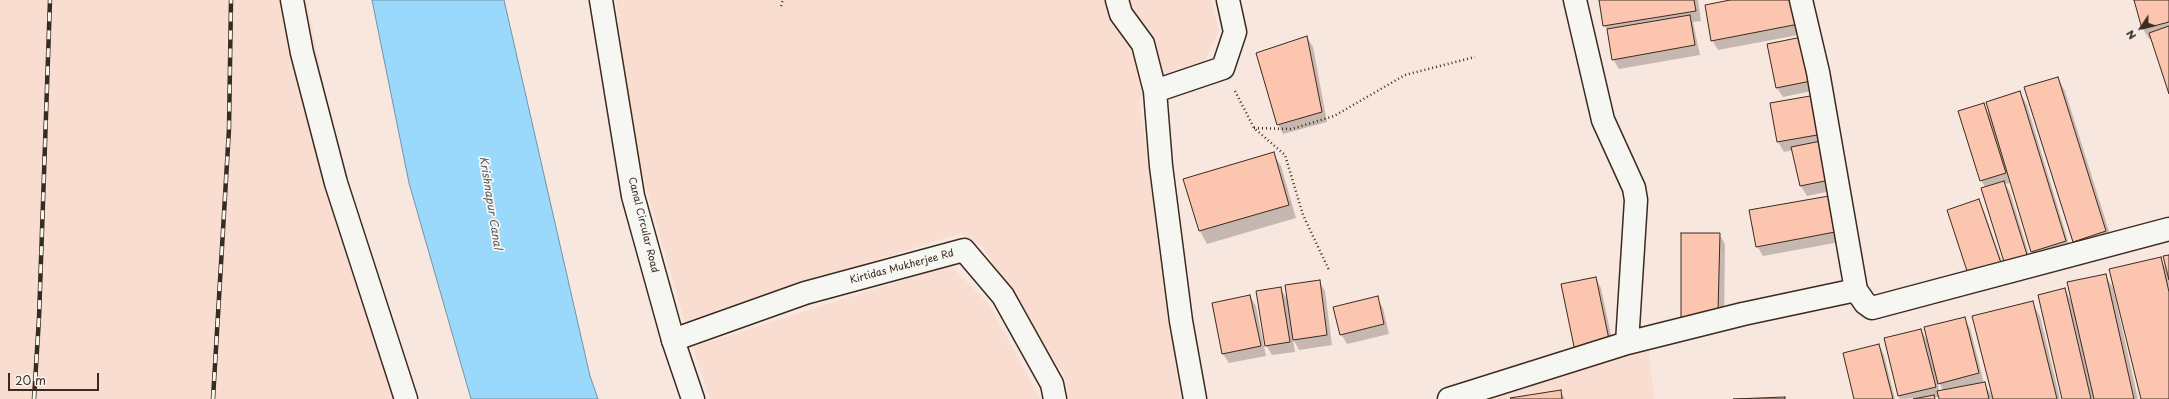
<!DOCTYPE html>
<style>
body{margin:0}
#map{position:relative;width:2169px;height:399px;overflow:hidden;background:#f8e7de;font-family:"Playpen Sans",sans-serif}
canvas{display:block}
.north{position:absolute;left:2121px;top:8px;width:40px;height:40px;-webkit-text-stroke:3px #f6f6f2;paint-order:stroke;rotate:235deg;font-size:11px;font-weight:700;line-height:16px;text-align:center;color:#3b2a1e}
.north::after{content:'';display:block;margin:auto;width:14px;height:18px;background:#3b2a1e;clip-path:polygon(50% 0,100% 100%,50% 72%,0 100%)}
.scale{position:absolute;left:8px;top:373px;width:91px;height:18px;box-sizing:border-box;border:2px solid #3b2a1e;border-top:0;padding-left:5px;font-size:12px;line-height:14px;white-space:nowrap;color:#3b2a1e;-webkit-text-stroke:3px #f6f6f2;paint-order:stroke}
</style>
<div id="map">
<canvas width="2169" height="399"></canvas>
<div class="north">N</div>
<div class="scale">20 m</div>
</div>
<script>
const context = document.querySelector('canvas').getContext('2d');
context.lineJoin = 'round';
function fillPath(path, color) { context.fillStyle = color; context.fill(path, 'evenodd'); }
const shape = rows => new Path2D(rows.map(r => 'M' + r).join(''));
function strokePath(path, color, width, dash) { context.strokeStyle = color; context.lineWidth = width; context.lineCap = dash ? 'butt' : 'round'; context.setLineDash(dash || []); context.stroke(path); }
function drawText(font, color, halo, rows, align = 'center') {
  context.font = font + ' "Playpen Sans",sans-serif'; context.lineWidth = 3.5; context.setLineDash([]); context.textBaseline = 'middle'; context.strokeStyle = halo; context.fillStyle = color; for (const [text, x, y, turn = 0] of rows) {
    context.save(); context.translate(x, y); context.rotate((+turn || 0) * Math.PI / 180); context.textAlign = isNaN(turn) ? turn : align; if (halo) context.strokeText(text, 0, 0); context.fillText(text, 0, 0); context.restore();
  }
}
fillPath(shape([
 [0,0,307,0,346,199,411,399,0,399],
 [616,0,1211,0,1219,31,1203,64,1160,78,1139,100,1183,399,1070,399,1064,376,982,246,961,233,685,322,634,146],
 [950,265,989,304,1040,399,710,399,693,347],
 [1648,347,1654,399,1479,399]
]), '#f9ddd0');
const water = shape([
 [372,0,504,0,590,376,598,399,471,399,409,183,372,0]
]);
fillPath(water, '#9ad9fc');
strokePath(water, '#7493a3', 1);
fillPath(shape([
 [1599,0,1698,0,1701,21,1693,22,1700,55,1619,69,1613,59,1609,33,1604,25],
 [1735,0,1802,0,1809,33,1718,50,1712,40],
 [2135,0,2169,0,2169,90,2152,38,2149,39,2143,29],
 [1307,37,1313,47,1327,122,1283,134,1278,124],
 [1768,45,1821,89,1783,97,1777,88],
 [2058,78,2065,91,2113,244,2081,254,2074,241],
 [2020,92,2027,105,2072,254,2040,264,2032,251,2011,183,2005,184,2010,192,2033,268,1981,180,1983,104,1991,117],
 [1816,96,1840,189,1807,196,1801,186,1793,150,1784,152,1778,142],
 [1273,153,1281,166,1296,218,1207,244,1200,231,1184,179],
 [1828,197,1840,242,1763,256,1757,246],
 [1979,201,1984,211,2006,273,1974,283],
 [1719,234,1725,244,1724,322,1687,332],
 [2169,256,2169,399,2142,399,2160,258,2167,270],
 [2105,275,2113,288,2138,399,2063,399,2065,289,2072,303],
 [1596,278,1601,288,1616,359,1582,365],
 [1319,281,1325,291,1332,345,1299,350,1293,339,1295,352,1272,355,1266,345,1280,288,1288,300],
 [1250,296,1256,306,1266,356,1229,363,1223,354],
 [1377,298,1383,308,1389,334,1347,344,1341,334],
 [2032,303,2040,316,2060,399,1940,399,1939,397,1900,399,1899,396,1921,330,1928,342,1964,318,1970,328,1984,383,1992,396],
 [1937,379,1941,386,1943,391,1939,391],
 [1879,345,1884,355,1895,399,1855,399],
 [1560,391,1565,399,1512,399]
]), '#0003');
const building = shape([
 [1599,0,1694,0,1696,11,1603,26,1599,0],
 [1730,0,1799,0,1804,23,1711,41,1705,5,1730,0],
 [2134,0,2169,0,2169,22,2142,29,2134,0],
 [1690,15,1695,45,1612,60,1607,29,1690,15],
 [2169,26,2169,94,2149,33,2169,26],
 [1307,36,1322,112,1277,125,1256,53,1307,36],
 [1807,36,1816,80,1776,88,1767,44,1807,36],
 [2058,77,2106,231,2073,242,2024,87,2058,77],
 [2020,91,2066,241,2031,252,1986,102,2020,91],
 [1816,95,1823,134,1777,142,1770,103,1816,95],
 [1984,103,2006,173,1980,181,1958,111,1984,103],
 [1826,140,1835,179,1800,186,1791,147,1826,140],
 [1274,152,1289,205,1199,231,1183,179,1274,152],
 [2004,181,2028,258,2005,265,1981,188,2004,181],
 [1829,196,1835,232,1756,247,1749,210,1829,196],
 [1979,199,2001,263,1968,274,1947,210,1979,199],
 [1681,233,1720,233,1718,312,1681,322,1681,233],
 [2169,255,2169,280,2163,256,2169,255],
 [2161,257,2169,292,2169,399,2141,399,2109,269,2161,257],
 [2106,274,2134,399,2094,399,2067,282,2106,274],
 [1596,277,1611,349,1576,356,1561,284,1596,277],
 [1320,280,1327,335,1293,340,1285,285,1320,280],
 [1281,287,1290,342,1265,346,1256,291,1281,287],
 [2065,288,2091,399,2062,399,2038,295,2065,288],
 [1250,295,1261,346,1222,354,1212,303,1250,295],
 [1378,296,1384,324,1340,335,1333,307,1378,296],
 [2033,301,2057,399,1993,399,1972,316,2033,301],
 [1965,317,1979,373,1938,384,1924,327,1965,317],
 [1921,329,1936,387,1898,396,1884,338,1921,329],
 [1879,344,1893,399,1854,399,1843,353,1879,344],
 [1985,382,1989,399,1939,399,1937,391,1985,382],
 [1561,390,1562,399,1511,399,1510,398,1561,390],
 [1934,395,1935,399,1913,399,1934,395],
 [1785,397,1785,399,1733,399,1785,397]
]);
fillPath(building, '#fcc5af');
strokePath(building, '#3b2a1e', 1);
const street = shape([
 [292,0,302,53,336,183,406,399],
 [1117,0,1121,14,1143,44,1155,91,1161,166,1181,321,1195,399],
 [1575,0,1603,120,1634,188,1636,200,1627,343],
 [1801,0,1818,72,1856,290,1865,303,1872,308,2169,229],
 [1155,91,1223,68,1235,32,1228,0],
 [673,340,805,293,964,250,1003,296,1052,384,1055,399],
 [1449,399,1627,343,1743,314,1856,290]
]);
const secondary = shape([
 [601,0,633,196,673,340,693,399]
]);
strokePath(street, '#3b2a1e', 25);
strokePath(secondary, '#3b2a1e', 25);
strokePath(shape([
 [781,6,783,0],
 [1235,91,1254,128,1285,155,1303,215,1329,270],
 [1254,128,1292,129,1334,116,1405,75,1475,57]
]), '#3b2a1e', 2.5, [1, 3]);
strokePath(street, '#f6f6f2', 22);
strokePath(secondary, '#f6f6f2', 22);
const rail = shape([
 [34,399,39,318,50,0],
 [213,399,229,129,231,0]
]);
strokePath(rail, '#3b2a1e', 4.5);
strokePath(rail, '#f6f6f2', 3, [9]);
drawText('10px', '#3b2a1e', '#f6f6f2', [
 ["Canal Circular Road",643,225,76],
 ["Kirtidas Mukherjee Rd",902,267,-15]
]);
drawText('italic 11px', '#535656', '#f6f6f2', [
 ["Krishnapur Canal",490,203,81]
]);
</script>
